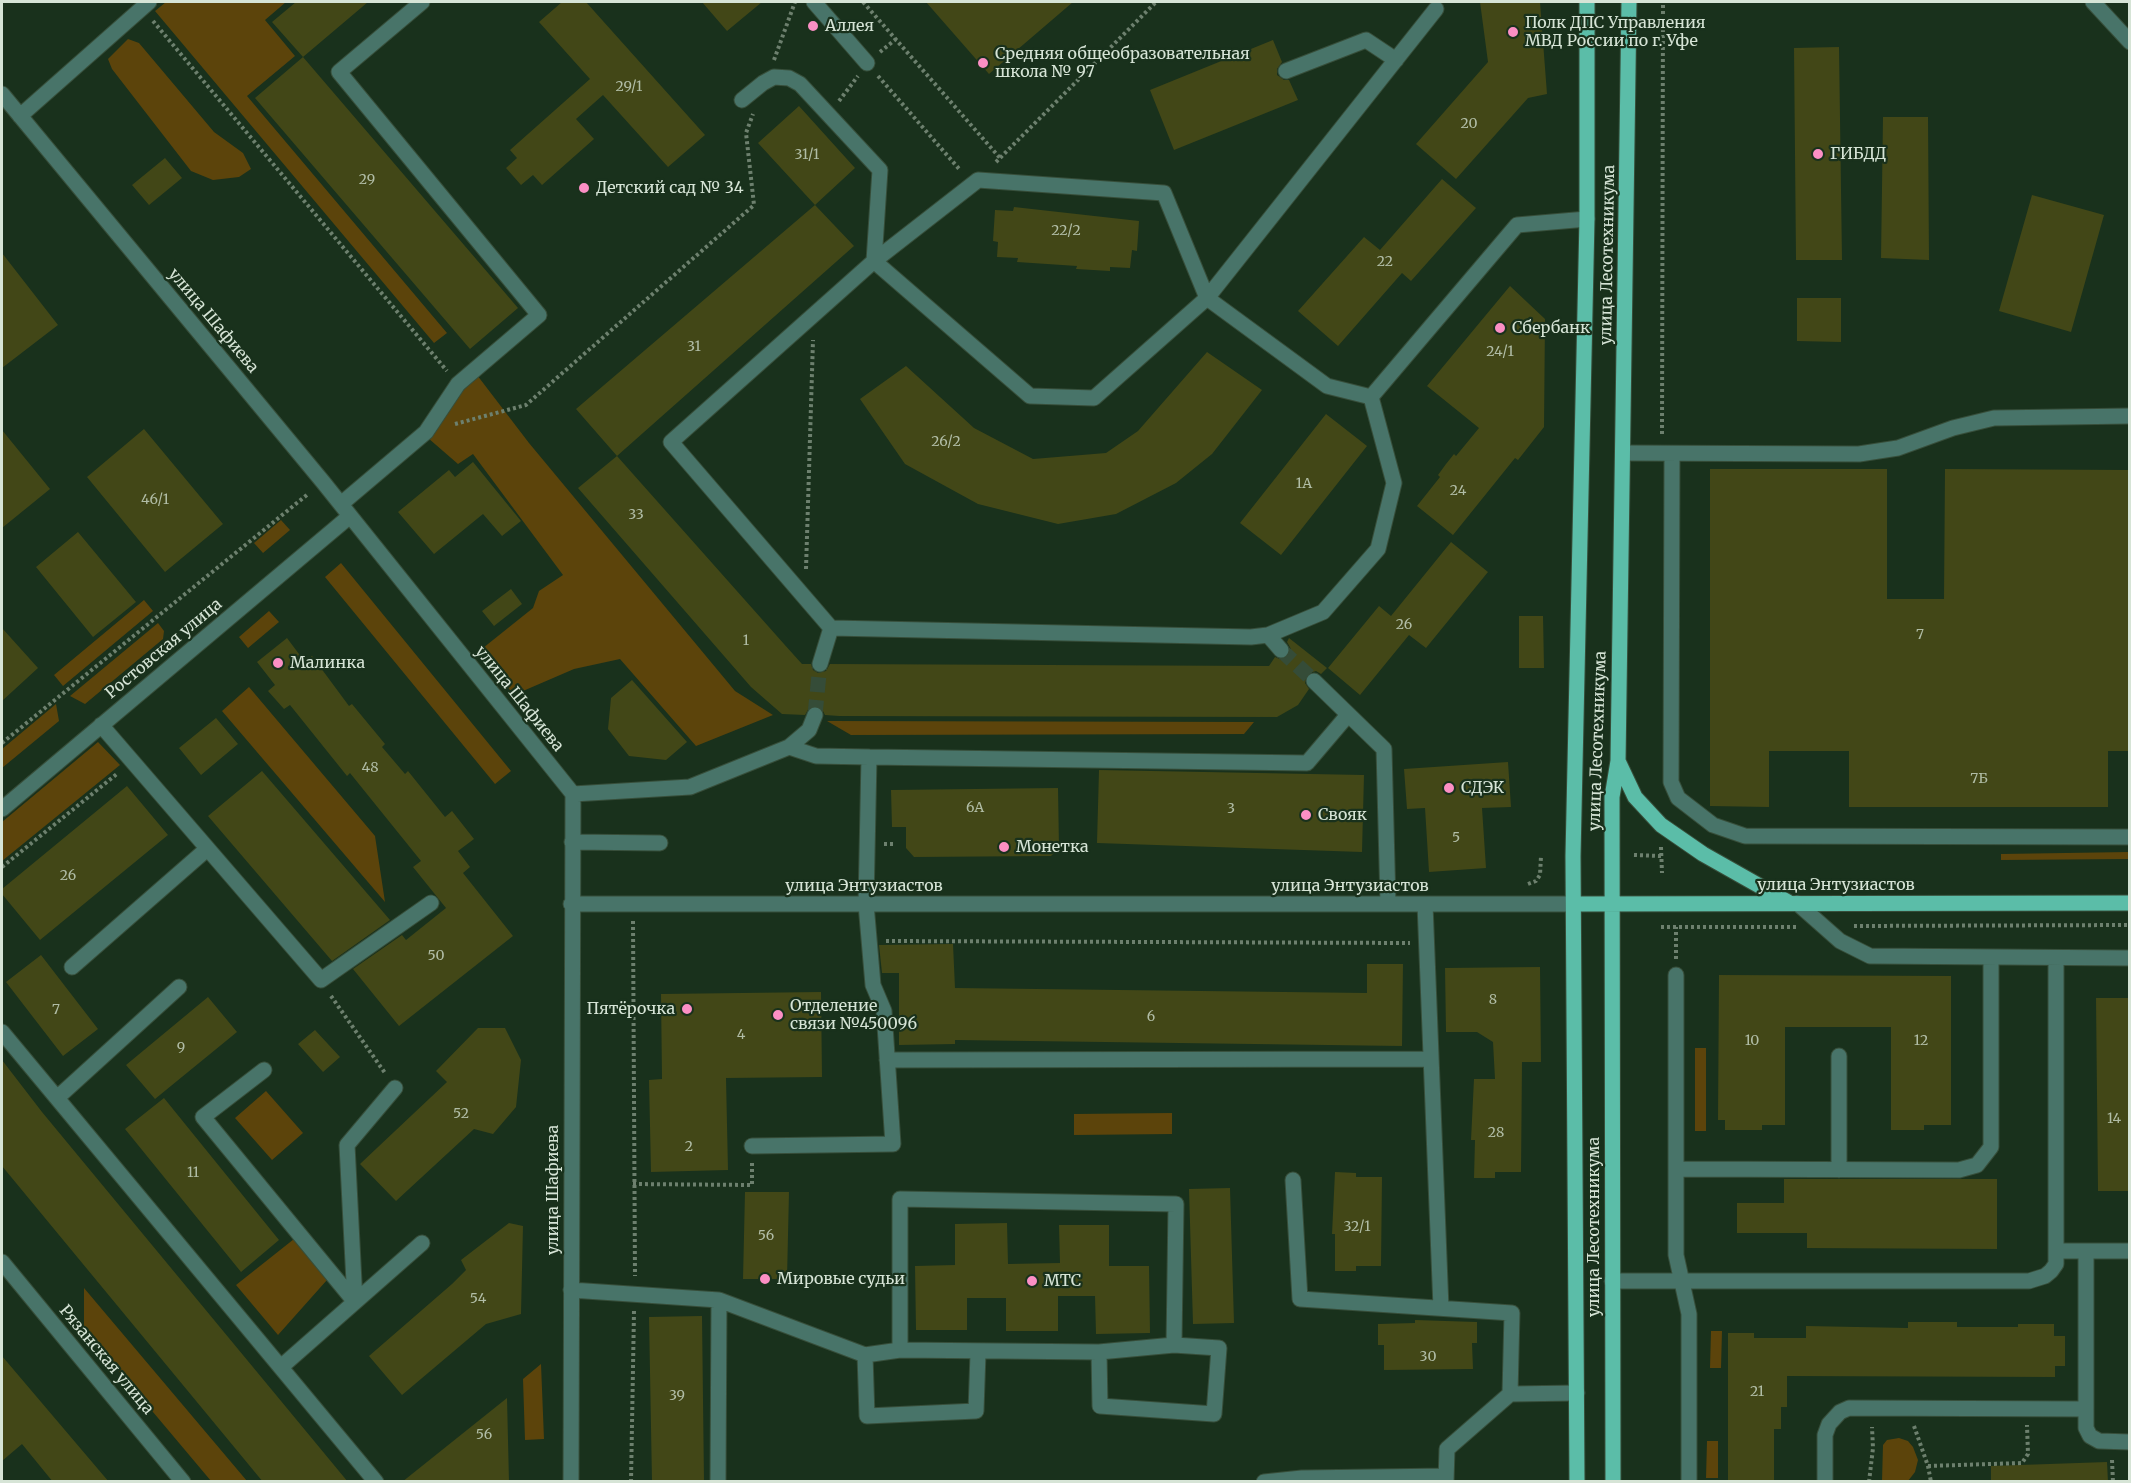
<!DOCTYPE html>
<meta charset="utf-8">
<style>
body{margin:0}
#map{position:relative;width:2131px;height:1483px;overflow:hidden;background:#19311c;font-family:Merriweather,serif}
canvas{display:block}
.frame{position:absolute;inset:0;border:3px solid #d6e4d6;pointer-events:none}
</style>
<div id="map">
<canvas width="2131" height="1483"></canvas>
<div class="frame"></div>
</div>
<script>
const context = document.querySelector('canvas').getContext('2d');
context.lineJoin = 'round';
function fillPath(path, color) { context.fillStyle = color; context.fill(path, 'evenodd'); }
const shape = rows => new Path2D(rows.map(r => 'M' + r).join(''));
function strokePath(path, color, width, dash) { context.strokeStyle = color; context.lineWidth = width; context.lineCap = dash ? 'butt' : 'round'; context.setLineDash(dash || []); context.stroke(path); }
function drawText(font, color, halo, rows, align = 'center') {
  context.font = font + ' Merriweather,serif'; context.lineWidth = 4.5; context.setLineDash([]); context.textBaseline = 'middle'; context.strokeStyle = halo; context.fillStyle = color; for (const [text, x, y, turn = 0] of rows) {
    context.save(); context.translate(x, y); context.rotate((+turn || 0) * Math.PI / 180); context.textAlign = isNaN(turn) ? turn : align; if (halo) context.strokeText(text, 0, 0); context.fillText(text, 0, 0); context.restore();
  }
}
fillPath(shape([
 [166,2,286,2,265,20,295,56,247,96,447,333,434,343,155,11],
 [128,39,139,43,214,132,243,153,251,169,239,177,213,180,191,171,112,69,108,59],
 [477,375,529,443,735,691,773,715,696,746,620,659,574,669,523,691,510,690,478,652,533,608,539,591,563,575,473,454,458,464,428,438,463,387],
 [281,520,290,530,263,553,254,543],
 [341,563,511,771,495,784,325,577],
 [144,600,153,611,63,686,54,675],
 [269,611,279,622,248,648,239,637],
 [158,623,164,631,163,639,85,704,70,696],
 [249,687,375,836,385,902,222,711],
 [56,704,59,721,2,768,2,749],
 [827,721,1254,722,1244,734,851,735],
 [98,742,120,765,2,861,2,822],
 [2129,852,2129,859,2001,860,2001,854],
 [1695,1048,1706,1048,1706,1131,1695,1131],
 [266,1091,303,1133,272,1160,235,1118],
 [1172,1113,1172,1134,1074,1135,1074,1114],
 [294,1239,327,1280,278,1335,236,1285],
 [84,1288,247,1481,211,1481,84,1330],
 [1711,1331,1722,1331,1721,1368,1710,1368],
 [541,1364,544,1439,525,1440,523,1379],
 [1899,1438,1908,1441,1913,1447,1918,1460,1915,1472,1908,1481,1882,1481,1883,1445,1887,1440],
 [1707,1441,1718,1441,1718,1478,1706,1478]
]), '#5c440b');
fillPath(shape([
 [296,2,368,2,303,57,272,22],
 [562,2,586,2,705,135,668,167,603,95,576,119,594,139,542,185,533,175,521,185,506,168,517,158,510,150,590,79,539,22],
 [702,2,762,2,727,31],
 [926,2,1073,2,989,74],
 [1480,2,1540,2,1547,94,1528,98,1456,179,1416,144,1488,62],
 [1273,40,1282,62,1277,69,1277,75,1284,80,1289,80,1298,100,1174,150,1150,90],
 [1839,47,1842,260,1796,260,1794,48],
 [303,57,518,308,470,349,255,98],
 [799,106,855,168,815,205,758,143],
 [1883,117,1928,117,1929,260,1881,258],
 [165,158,182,178,149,205,132,185],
 [1442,179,1476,208,1411,281,1402,273,1338,346,1298,311,1364,237,1380,250],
 [2032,195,2104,215,2071,332,1999,311],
 [815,205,854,246,617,456,576,409],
 [1014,207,1139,221,1137,251,1132,250,1130,268,1110,267,1110,271,1076,269,1077,266,1017,262,1018,258,997,257,998,242,993,241,995,210,1013,211],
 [2,253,58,325,2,368],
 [1510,286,1545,319,1544,427,1518,460,1515,458,1453,535,1417,506,1440,477,1438,475,1446,464,1454,454,1456,456,1479,428,1427,386],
 [1797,298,1841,298,1841,342,1797,341],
 [1207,352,1262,390,1212,454,1176,483,1116,514,1058,524,978,504,905,464,860,399,906,366,974,428,1033,459,1106,453,1138,431],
 [1326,414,1367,446,1281,555,1240,523],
 [144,429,223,524,165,572,87,477],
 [2,430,50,489,2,528],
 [617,456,784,644,802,664,811,664,813,670,818,673,826,671,830,664,1269,666,1275,657,1282,660,1288,657,1291,649,1287,642,1289,638,1327,668,1321,674,1316,671,1307,674,1305,683,1309,689,1298,705,1277,717,839,716,825,715,822,709,814,705,809,708,805,715,782,714,751,687,578,488],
 [473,462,521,521,502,536,483,514,434,554,398,512,449,470,455,477],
 [1710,469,1887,469,1887,599,1944,599,1945,469,2130,470,2130,751,2108,751,2108,807,1849,807,1849,751,1769,751,1769,807,1710,806],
 [78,532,136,602,93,637,36,567],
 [1451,542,1488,572,1426,648,1409,635,1360,695,1328,668,1379,606,1391,616],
 [511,589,522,604,494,626,482,611],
 [1519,616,1543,616,1544,668,1519,668],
 [2,628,38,668,2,701],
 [287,638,305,662,312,656,349,706,352,704,385,744,382,747,405,774,408,771,445,817,452,811,474,839,458,851,470,867,463,873,513,936,399,1026,353,969,402,935,406,940,446,908,413,867,421,861,350,773,347,776,290,705,284,709,268,691,275,685,257,662],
 [632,680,687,742,666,760,629,756,608,729,611,698],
 [216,718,238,744,201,775,179,748],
 [1508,762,1511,807,1482,808,1486,868,1429,872,1425,808,1407,809,1404,769],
 [1099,770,1364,775,1362,852,1097,843],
 [262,771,390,920,332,961,208,816],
 [127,786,168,835,40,940,2,894,2,889],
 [1058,788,1059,848,1051,856,914,857,906,848,906,827,892,827,891,790],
 [953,944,955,988,1367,993,1367,964,1403,964,1402,1046,955,1040,955,1044,899,1045,899,973,882,973,879,945],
 [41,955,98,1029,63,1056,6,982],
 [1540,967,1541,1062,1522,1062,1521,1172,1495,1172,1495,1178,1474,1178,1475,1140,1471,1140,1474,1079,1495,1079,1493,1042,1477,1032,1446,1032,1445,968],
 [1719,975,1951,976,1951,1125,1924,1125,1924,1130,1891,1130,1891,1027,1785,1027,1785,1125,1762,1125,1762,1130,1725,1130,1725,1120,1718,1120],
 [821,992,822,1077,726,1078,728,1170,651,1172,649,1080,662,1079,661,994],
 [208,997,237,1032,155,1099,126,1065],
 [2096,998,2130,998,2130,1191,2098,1191],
 [478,1028,505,1028,521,1060,516,1107,493,1134,474,1129,396,1201,360,1164,447,1082,436,1071],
 [315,1030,340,1057,323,1072,298,1044],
 [2,1060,42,1112,348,1482,263,1482,2,1166],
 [164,1098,279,1240,241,1272,125,1129],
 [1335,1172,1356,1173,1356,1177,1382,1177,1381,1266,1356,1266,1356,1271,1335,1271,1335,1234,1332,1234],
 [1784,1179,1997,1179,1997,1249,1807,1248,1807,1233,1737,1233,1737,1203,1784,1203],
 [1230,1188,1234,1323,1193,1324,1189,1189],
 [745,1192,789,1192,787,1279,743,1279],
 [509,1223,523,1226,521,1314,486,1324,402,1395,369,1356,452,1284,466,1270,461,1260],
 [1007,1223,1008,1264,1060,1263,1059,1225,1109,1225,1109,1266,1149,1266,1150,1333,1096,1334,1095,1296,1058,1296,1058,1331,1006,1331,1006,1298,967,1298,967,1330,916,1330,915,1266,955,1265,955,1224],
 [702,1316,704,1482,652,1482,649,1317],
 [1415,1320,1477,1322,1477,1343,1472,1343,1473,1369,1384,1370,1384,1345,1378,1345,1378,1324,1415,1323],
 [1908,1322,1957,1322,1957,1327,2018,1327,2018,1324,2054,1324,2054,1336,2065,1336,2065,1366,2055,1366,2055,1377,1787,1376,1787,1407,1781,1407,1781,1429,1774,1429,1774,1482,1728,1482,1728,1333,1754,1333,1754,1338,1806,1338,1806,1326,1908,1328],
 [2,1356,109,1482,53,1482,22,1444,2,1461],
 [507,1398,509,1482,402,1482],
 [2107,1462,2108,1482,1991,1482,1991,1466]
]), '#424717');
strokePath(shape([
 [1281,650,1314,681],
 [815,715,820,664]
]), '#354c38', 15, [15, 8]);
const minor = shape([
 [814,2,867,63],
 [2093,2,2130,42],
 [1286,71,1366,40,1396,60],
 [2,94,323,482,573,794,571,1482],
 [742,100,763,83,774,77,789,78,800,84,880,170,874,261,1030,396,1094,398,1207,298,1436,9],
 [20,116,149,2],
 [1371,397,1394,483,1378,549,1323,612,1268,635,1251,637,831,628,671,442,874,261,978,180,1164,193,1207,298,1327,386,1371,397,1517,225,1587,219],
 [1623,453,1859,454,1898,448,1953,428,1994,418,2130,416],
 [1672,454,1671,782,1678,798,1713,825,1745,836,2130,837],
 [341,504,426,432,458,384,539,315,339,72,422,2],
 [1268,635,1281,650],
 [820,664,831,628],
 [1314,681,1384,749,1388,903],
 [101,725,321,980,431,903],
 [869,757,1307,763,1347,716],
 [573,794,690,787,789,747,809,730,815,715],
 [2,809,350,516],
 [572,842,660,843],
 [1797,903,1840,941,1870,956,2130,958],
 [571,904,1574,904],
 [1425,904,1441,1308],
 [2056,958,2056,1251,2130,1251],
 [72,967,207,849],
 [1676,975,1676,1255,1689,1314,1689,1482],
 [2,1032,376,1482],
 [887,1060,1431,1059],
 [264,1070,203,1117,355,1302],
 [57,1098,179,987],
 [752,1146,893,1144,884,1011,873,985,866,904,869,757,816,756,789,747],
 [1676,1169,1959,1170,1977,1165,1991,1147,1991,957],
 [1839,1170,1839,1056],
 [1293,1180,1300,1299,1512,1313,1510,1394],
 [2086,1251,2086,1428,2090,1436,2099,1441,2130,1442],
 [2,1262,183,1482],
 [1612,1281,2029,1281,2045,1276,2051,1271,2056,1264,2056,1251],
 [571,1290,719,1300,718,1482],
 [719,1300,865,1355,900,1350,1099,1352,1174,1345,1219,1348,1214,1414,1100,1406,1099,1352],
 [355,1302,347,1145,395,1088],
 [900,1350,900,1199,1176,1204,1174,1345],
 [865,1355,867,1416,976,1411,978,1353],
 [281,1367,422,1243],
 [1264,1482,1302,1478,1446,1476],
 [1446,1482,1447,1449,1510,1394,1577,1393],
 [1825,1482,1825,1435,1829,1424,1840,1412,1849,1408,2086,1409]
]);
const major = shape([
 [1618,761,1635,797,1661,825,1703,854,1788,902],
 [1574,904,2130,903],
 [1577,1482,1573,856,1587,219,1587,2],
 [1613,1482,1612,797,1618,761,1629,2]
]);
strokePath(minor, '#374e3a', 17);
strokePath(major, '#374e3a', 17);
strokePath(shape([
 [863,2,1000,158],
 [153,21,447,371],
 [880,52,896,39],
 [774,60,795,2],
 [878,76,960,170],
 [839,101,858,76],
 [996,162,1156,2],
 [455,424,526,405,754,205,746,133,753,114],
 [1662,434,1663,2],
 [806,569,813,340],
 [2,743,308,494],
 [884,844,894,844],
 [1661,847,1662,873],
 [1634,855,1661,856],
 [2,867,118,773],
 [1528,884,1536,881,1540,875,1541,856],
 [633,921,635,1276],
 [1854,926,2130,925],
 [1661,927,1796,927],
 [886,941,1410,943],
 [1676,959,1676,927],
 [331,996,385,1073],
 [633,1184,752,1185,752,1163],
 [1914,1426,1928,1466,1931,1482],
 [2112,1460,2113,1482],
 [1928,1466,2022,1463,2028,1454,2027,1425],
 [631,1482,634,1311],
 [1869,1482,1873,1448,1872,1427]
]), '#6d806e', 4, [3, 3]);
strokePath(minor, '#487469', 15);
strokePath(major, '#5bbda8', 15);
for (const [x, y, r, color] of [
 [813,26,6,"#fb8fc4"],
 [1513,32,6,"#fb8fc4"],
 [983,63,6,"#fb8fc4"],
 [1818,154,6,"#fb8fc4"],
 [584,188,6,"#fb8fc4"],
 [1500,328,6,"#fb8fc4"],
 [278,663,6,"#fb8fc4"],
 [1449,788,6,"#fb8fc4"],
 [1306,815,6,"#fb8fc4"],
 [1004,847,6,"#fb8fc4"],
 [687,1009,6,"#fb8fc4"],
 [778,1015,6,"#fb8fc4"],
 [765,1279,6,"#fb8fc4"],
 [1032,1281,6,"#fb8fc4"]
]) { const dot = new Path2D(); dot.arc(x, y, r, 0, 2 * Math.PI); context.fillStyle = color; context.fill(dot); strokePath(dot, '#19311c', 2); }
drawText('14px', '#b1bda6', null, [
 ["29/1",629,87],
 ["20",1469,124],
 ["31/1",807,155],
 ["29",367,180],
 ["22/2",1066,231],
 ["22",1385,262],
 ["31",694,347],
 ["24/1",1500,352],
 ["26/2",946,442],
 ["1А",1304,484],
 ["24",1458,491],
 ["46/1",155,500],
 ["33",636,515],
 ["26",1404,625],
 ["7",1920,635],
 ["1",746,641],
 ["48",370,768],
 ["7Б",1979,779],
 ["6А",975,808],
 ["3",1231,809],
 ["5",1456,838],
 ["26",68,876],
 ["50",436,956],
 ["8",1493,1000],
 ["7",56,1010],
 ["6",1151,1017],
 ["4",741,1035],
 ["10",1752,1041],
 ["12",1921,1041],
 ["9",181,1048],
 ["52",461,1114],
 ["14",2114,1119],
 ["28",1496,1133],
 ["2",689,1147],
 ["11",193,1173],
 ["32/1",1357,1227],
 ["56",766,1236],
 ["54",478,1299],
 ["30",1428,1357],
 ["21",1757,1392],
 ["39",677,1396],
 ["56",484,1435]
]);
drawText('16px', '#d6e4d6', '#19311c', [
 ["Полк ДПС Управления",1525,23],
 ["МВД России по г. Уфе",1525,41],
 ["Аллея",825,26],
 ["Средняя общеобразовательная",995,54],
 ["школа № 97",995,72],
 ["ГИБДД",1830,154],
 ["Детский сад № 34",596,188],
 ["Сбербанк",1512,328],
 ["Малинка",290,663],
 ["СДЭК",1461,788],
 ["Свояк",1318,815],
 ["Монетка",1016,847],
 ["Отделение",790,1006],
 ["связи №450096",790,1024],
 ["Пятёрочка",675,1009,"right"],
 ["Мировые судьи",777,1279],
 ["МТС",1044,1281]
], 'left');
drawText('16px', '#d6e4d6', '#19311c', [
 ["улица Лесотехникума",1608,255,-89],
 ["улица Шафиева",213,321,50],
 ["Ростовская улица",164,649,-40],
 ["улица Шафиева",519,699,51],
 ["улица Лесотехникума",1598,741,-88],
 ["улица Энтузиастов",1836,885],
 ["улица Энтузиастов",864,886],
 ["улица Энтузиастов",1350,886],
 ["улица Шафиева",553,1190,-90],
 ["улица Лесотехникума",1594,1227,-90],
 ["Рязанская улица",106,1360,50]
]);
</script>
